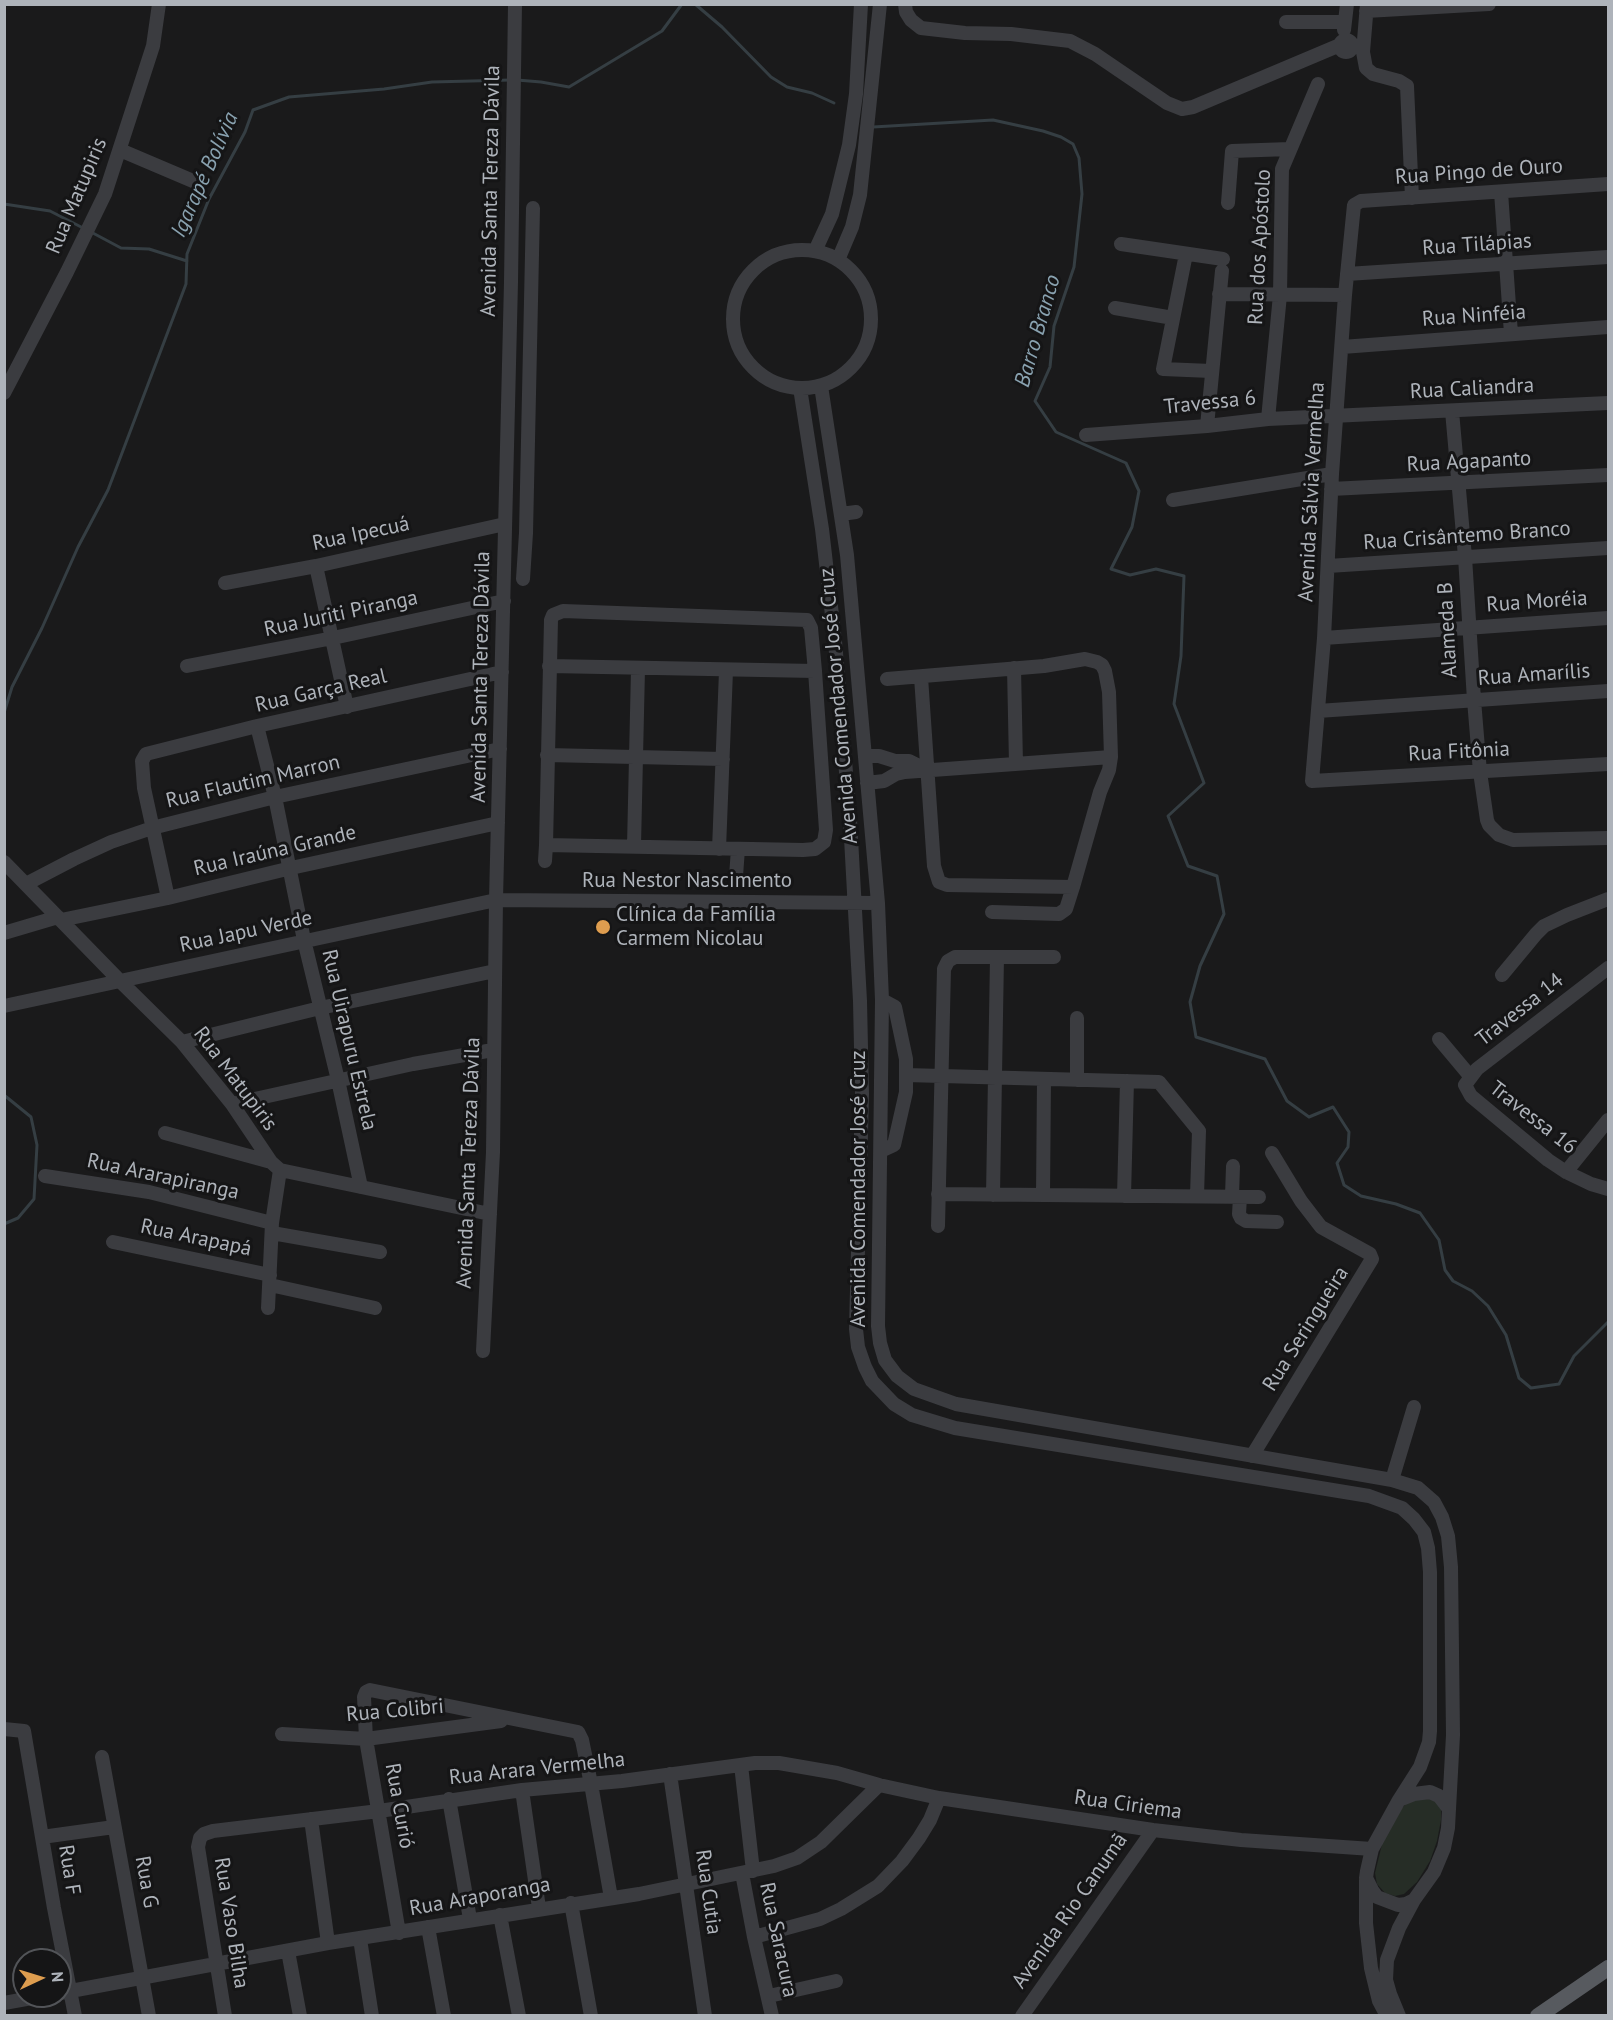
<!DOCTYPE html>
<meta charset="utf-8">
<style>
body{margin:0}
#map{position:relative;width:1613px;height:2020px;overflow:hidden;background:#1a1a1b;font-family:"PT Sans",sans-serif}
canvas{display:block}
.frame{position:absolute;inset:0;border:6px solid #aeb3ba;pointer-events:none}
.north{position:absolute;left:12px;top:1948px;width:60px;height:60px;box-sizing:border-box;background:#151516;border:2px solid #525458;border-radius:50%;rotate:86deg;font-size:16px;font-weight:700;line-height:24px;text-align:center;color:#aeb3ba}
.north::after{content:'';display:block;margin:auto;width:21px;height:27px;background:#de9d4f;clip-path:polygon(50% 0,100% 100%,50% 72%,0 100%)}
</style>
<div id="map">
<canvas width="1613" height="2020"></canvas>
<div class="frame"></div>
<div class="north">N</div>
</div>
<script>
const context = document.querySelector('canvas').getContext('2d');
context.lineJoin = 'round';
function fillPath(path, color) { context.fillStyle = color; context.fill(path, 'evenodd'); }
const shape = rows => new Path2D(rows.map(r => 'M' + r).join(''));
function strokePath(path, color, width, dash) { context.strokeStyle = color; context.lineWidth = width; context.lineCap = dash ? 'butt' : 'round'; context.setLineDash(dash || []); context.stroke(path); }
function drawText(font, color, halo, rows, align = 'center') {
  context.font = font + ' "PT Sans",sans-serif'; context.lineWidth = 6; context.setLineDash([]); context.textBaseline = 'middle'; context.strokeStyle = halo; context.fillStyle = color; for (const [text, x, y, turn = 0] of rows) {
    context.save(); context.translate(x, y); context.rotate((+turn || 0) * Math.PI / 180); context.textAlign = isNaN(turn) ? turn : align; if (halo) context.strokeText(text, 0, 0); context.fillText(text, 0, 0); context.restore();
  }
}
fillPath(shape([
 [1432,1796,1441,1809,1441,1820,1437,1841,1430,1861,1417,1882,1404,1894,1395,1896,1385,1893,1377,1884,1375,1873,1383,1840,1398,1812,1411,1799]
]), '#262d26');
strokePath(shape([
 [695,4,722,27,771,77,787,87,812,93,834,103],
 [517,80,541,82,569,87,662,31,682,4],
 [873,127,993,120,1043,131,1061,137,1073,144,1079,158,1082,194,1074,267,1054,326,1050,367,1035,401,1056,432,1126,463,1139,491,1132,527,1111,569,1130,575,1156,569,1184,576,1181,656,1174,704,1204,783,1168,816,1188,866,1217,876,1224,914,1200,966,1190,1002,1196,1037,1265,1059,1287,1101,1309,1117,1333,1107,1349,1132,1348,1147,1337,1163,1344,1185,1361,1196,1396,1204,1420,1213,1439,1240,1445,1270,1453,1281,1472,1291,1488,1306,1506,1335,1519,1378,1531,1388,1559,1384,1574,1356,1608,1322],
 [4,204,50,211,85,229],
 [91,232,121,248,149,249,187,261],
 [4,713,12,687,42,628,78,547,108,490,186,284,187,254,209,199,245,132,253,110,289,97,384,89,432,82,511,80],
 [4,1095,31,1117,37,1145,34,1199,18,1218,4,1224]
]), '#353e43', 3);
strokePath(shape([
 [905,4,906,12,911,20,921,28,965,33,1011,34,1070,41,1095,54,1167,103,1182,109,1193,107,1340,45],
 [1367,4,1363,52,1366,68,1373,74,1399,81,1407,86,1412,198],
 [1366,11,1489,4],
 [1286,22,1345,22],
 [1344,30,1347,4],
 '1340 46a6 6 0 1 1 12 0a6 6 0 1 1-12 0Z',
 [120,150,200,184],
 [1608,184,1361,201,1354,205,1345,295,1332,474,1324,638,1312,781,1608,764],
 [1501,192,1511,334],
 [1228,203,1232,151,1290,149],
 [1121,244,1223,259],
 '733 319a69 69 0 1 1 138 0a69 69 0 1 1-138 0Z',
 [815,251,832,214,849,145,856,94,861,4],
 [1186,254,1163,369,1211,371],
 [838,260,852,227,860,195,880,4],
 [1347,274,1608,257],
 [1219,294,1345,295],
 [1115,308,1173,318],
 [1342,347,1608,327],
 [821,386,847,555,878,903,882,1000,878,1326,880,1343,885,1360,897,1376,914,1389,956,1404,1392,1480,1418,1488,1434,1502,1442,1517,1448,1536,1451,1567,1453,1735,1449,1809],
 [800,388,822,529,835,641,850,820,860,1001,862,1094,856,1329,858,1347,865,1367,872,1381,894,1404,912,1415,955,1428,1369,1496,1402,1508,1414,1519,1424,1532,1428,1548,1430,1572,1430,1731,1429,1742,1420,1767,1399,1800],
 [4,393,67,272,105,194,153,46,159,4],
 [1452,411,1465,557,1474,700,1480,772,1487,820,1489,825,1499,835,1513,840,1608,838],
 [1268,419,1280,295,1282,169,1318,84],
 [1207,426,1222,271],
 [1086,435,1207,426,1268,419,1608,403],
 [1331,489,1608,475],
 [1173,500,1332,474],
 [841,514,856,512],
 [316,566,347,707],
 [1328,566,1608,548],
 [523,579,526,533,533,208],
 [225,583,316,566,505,524],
 [563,611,807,620,811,628,815,671,826,830,824,842,815,849,803,850,546,845,551,620,553,615,563,611],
 [1324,638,1608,618],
 [187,666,333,638,504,601],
 [549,666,815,671],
 [1014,668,1016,764],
 [887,679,1044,666,1085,659,1097,662,1102,665,1105,671,1109,692,1111,757,1109,770,1100,792,1073,887,947,885,939,882,934,866,921,677],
 [1318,711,1608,691],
 [257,726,275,797,304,940,338,1080,361,1187],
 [547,755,723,759],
 [865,756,879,756,895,761,909,761,925,769],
 [867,783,884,781,896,774,905,772,1111,757],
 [634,846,638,669],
 [719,849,726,671],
 [545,861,546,845],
 [4,862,120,981,182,1042,232,1104,271,1162,280,1170,490,1214],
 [736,876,738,849],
 [26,884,74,859,111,842,152,828,275,797,500,749],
 [168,898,144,788,142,761,146,754,257,726,502,672],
 [992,912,1059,914,1066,909,1073,887],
 [61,920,168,898,291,868,498,823],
 [4,933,58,917],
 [1608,968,1477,1069,1465,1085,1471,1096,1548,1160,1566,1172,1591,1184,1608,1189],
 [1502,975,1536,934,1544,926,1567,915,1608,899],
 [4,1006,496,900,878,903],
 [1439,1039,1470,1076],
 [182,1042,320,1008,495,971],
 [906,1075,1159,1082,1199,1131,1197,1196],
 [1077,1080,1077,1018],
 [232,1104,413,1064,493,1050],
 [165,1133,271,1162],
 [881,1151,894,1145,906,1092,906,1059,895,1007,882,1000],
 [1566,1172,1608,1120],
 [45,1176,149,1192,272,1223],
 [938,1194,1259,1197],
 [993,1195,997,957],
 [1043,1195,1044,1079],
 [1124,1196,1127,1081],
 [1232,1196,1233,1166],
 [1240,1197,1239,1214,1241,1218,1246,1221,1277,1222],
 [938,1226,944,969,948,961,955,957,1054,957],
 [272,1233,380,1252],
 [113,1242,270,1275],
 [270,1285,375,1308],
 [268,1308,272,1223,280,1170],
 [483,1351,493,1152,496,900,511,282,515,4],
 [1252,1456,1372,1259,1370,1254,1321,1227,1301,1201,1272,1153],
 [1392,1480,1414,1407],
 [4,1729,24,1731,54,1908,75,2016],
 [282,1734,366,1739,501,1721],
 [102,1757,149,2016],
 [741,1765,753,1871],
 [670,1774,705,2016],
 [522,1790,539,1908],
 [449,1799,470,1919],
 [311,1819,328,1943],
 [42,1837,114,1827],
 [742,1873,754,1937,772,2016],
 [1366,1880,1366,1923,1371,1968,1379,2001,1387,2016],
 [571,1903,591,2016],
 [500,1915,519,2016],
 [428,1927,444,2016],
 [399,1933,366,1739,364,1697,366,1692,370,1690,578,1732,582,1740,591,1784,611,1898],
 [754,1937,820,1919,841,1909,878,1886,902,1861,919,1838,930,1820,939,1798],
 [360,1939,372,2016],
 [288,1951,300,2016],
 [60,1993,328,1943,639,1894,774,1866,797,1858,821,1842,879,1785],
 [769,1996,836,1981],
 [4,2003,43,1996],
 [225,2016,198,1847,200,1838,204,1834,213,1831,379,1811,522,1790,622,1781,755,1763,779,1763,837,1773,879,1785,939,1798,1153,1830,1241,1840,1372,1849],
 [1022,2016,1153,1830],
 [1399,2016,1390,1994,1386,1980,1387,1960,1399,1928,1414,1900,1434,1872,1444,1848,1448,1828,1449,1809,1439,1796,1430,1792,1414,1794,1399,1800,1372,1849,1367,1871,1366,1878,1372,1890,1377,1897,1398,1905,1406,1904,1414,1900]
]), '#3b3c40', 14);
strokePath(shape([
 [1538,2016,1608,1968]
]), '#575a5f', 16);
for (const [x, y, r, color] of [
 [603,927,8,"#de9d4f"]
]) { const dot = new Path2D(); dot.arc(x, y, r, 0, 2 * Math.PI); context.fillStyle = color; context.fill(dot); strokePath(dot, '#151516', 2); }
drawText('21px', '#aeb3ba', '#151516', [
 ["Rua Pingo de Ouro",1479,172,-4],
 ["Avenida Santa Tereza Dávila",491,191,-89],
 ["Rua Matupiris",77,196,-67],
 ["Rua Tilápias",1477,245,-4],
 ["Rua dos Apóstolo",1260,247,-87],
 ["Rua Ninféia",1474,316,-4],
 ["Rua Caliandra",1472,389,-3],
 ["Travessa 6",1210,403,-6],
 ["Rua Agapanto",1469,462,-3],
 ["Avenida Sálvia Vermelha",1312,492,-87],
 ["Rua Ipecuá",361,534,-12],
 ["Rua Crisântemo Branco",1467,536,-4],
 ["Rua Moréia",1537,602,-4],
 ["Rua Juriti Piranga",341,614,-12],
 ["Alameda B",1448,630,-93],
 ["Rua Amarílis",1534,675,-4],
 ["Avenida Santa Tereza Dávila",481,677,-89],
 ["Rua Garça Real",321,691,-13],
 ["Avenida Comendador José Cruz",839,706,-95],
 ["Rua Fitônia",1459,752,-3],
 ["Rua Flautim Marron",253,782,-13],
 ["Rua Iraúna Grande",275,851,-13],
 ["Rua Nestor Nascimento",687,881],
 ["Rua Japu Verde",246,932,-12],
 ["Travessa 14",1520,1010,-38],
 ["Rua Uirapuru Estrela",349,1040,77],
 ["Rua Matupiris",235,1079,53],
 ["Travessa 16",1533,1118,38],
 ["Avenida Santa Tereza Dávila",469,1163,-88],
 ["Rua Ararapiranga",163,1177,12],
 ["Avenida Comendador José Cruz",859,1189,-90],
 ["Rua Arapapá",196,1238,12],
 ["Rua Seringueira",1306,1329,-58],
 ["Rua Colibri",395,1711,-5],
 ["Rua Arara Vermelha",537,1769,-6],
 ["Rua Ciriema",1128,1805,8],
 ["Rua Curió",399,1806,80],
 ["Rua F",69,1870,81],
 ["Rua G",146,1882,80],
 ["Rua Cutia",708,1892,82],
 ["Rua Araporanga",480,1897,-10],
 ["Avenida Rio Canumã",1070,1911,-55],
 ["Rua Vaso Bilha",231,1923,81],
 ["Rua Saracura",778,1940,78]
]);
drawText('21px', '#aeb3ba', '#151516', [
 ["Clínica da Família",616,915],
 ["Carmem Nicolau",616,939]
], 'left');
drawText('italic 22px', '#89a2b0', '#151516', [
 ["Igarapé Bolívia",205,175,-66],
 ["Barro Branco",1038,331,-74]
]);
</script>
